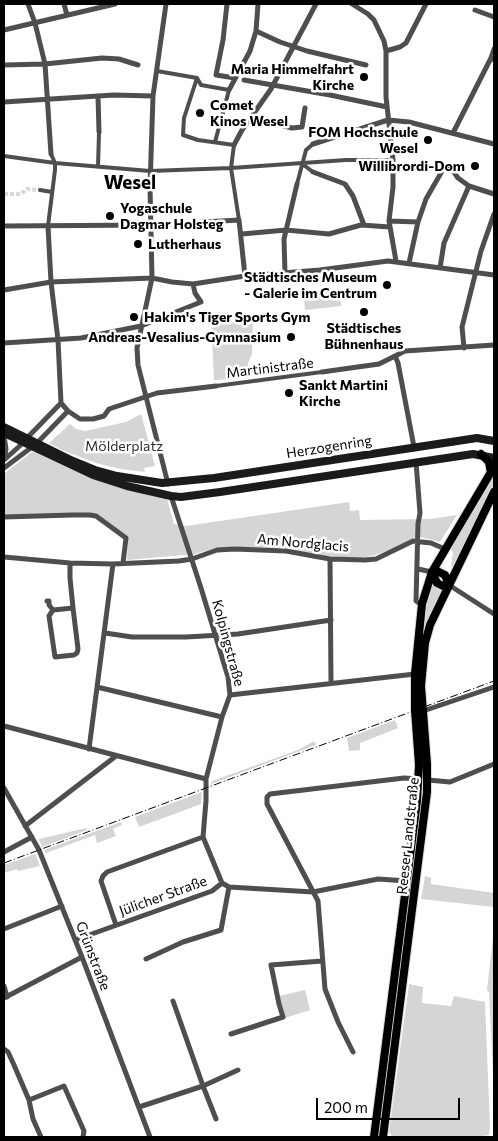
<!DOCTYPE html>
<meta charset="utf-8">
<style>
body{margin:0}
#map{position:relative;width:498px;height:1141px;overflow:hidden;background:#fff;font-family:Commissioner,sans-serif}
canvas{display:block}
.frame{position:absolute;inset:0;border:5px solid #000;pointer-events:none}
.scale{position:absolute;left:316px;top:1098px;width:144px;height:22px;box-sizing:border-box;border:2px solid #000;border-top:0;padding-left:6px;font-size:15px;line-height:18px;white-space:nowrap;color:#000;-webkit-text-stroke:4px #fff;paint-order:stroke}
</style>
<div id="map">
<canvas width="498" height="1141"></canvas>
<div class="frame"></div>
<div class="scale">200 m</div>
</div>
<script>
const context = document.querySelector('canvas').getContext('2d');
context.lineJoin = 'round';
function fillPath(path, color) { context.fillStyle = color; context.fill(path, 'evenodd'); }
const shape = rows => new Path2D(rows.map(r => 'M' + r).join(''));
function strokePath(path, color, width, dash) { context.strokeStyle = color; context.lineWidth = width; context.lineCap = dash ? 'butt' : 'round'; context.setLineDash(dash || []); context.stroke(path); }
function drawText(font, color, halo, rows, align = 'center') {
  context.font = font + ' Commissioner,sans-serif'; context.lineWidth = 5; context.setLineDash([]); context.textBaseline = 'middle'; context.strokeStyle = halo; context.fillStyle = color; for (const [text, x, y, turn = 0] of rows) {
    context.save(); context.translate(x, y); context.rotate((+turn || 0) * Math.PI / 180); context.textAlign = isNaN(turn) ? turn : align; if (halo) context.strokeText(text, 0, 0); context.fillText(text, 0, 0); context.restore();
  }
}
fillPath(shape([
 [340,293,341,306,305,310,304,298],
 [214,319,217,325,234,322,246,322,248,319,253,319,252,354,248,363,249,378,214,380,211,320],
 [141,414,155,466,144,468,145,472,121,469,96,463,62,450,49,443,70,424,76,429,85,431,126,422],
 [33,451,94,479,167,499,174,524,186,526,349,502,350,511,359,510,360,520,430,519,457,515,440,542,420,537,414,538,384,552,372,556,360,558,330,557,286,548,230,547,216,548,195,554,127,560,128,538,96,515,4,516,4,474],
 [494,473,494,485,454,569,451,566,453,553,450,547],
 [431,581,444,590,422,647,423,613],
 [395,720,398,728,360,743,360,750,349,751,347,738],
 [314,741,314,743,316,742,316,745,211,784,212,781,298,750],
 [202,792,201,804,139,827,135,817],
 [121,822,122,825,113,829,116,836,97,843,95,835,46,853,44,850],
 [86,828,87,830,42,847,39,839],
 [35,854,40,866,18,871,17,869,4,873,4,865],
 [425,876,431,878,431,884,494,893,494,907,421,899],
 [494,928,494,1094,489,992,487,990],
 [409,984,423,987,422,1003,451,1006,454,996,485,1002,490,1127,489,1135,477,1137,393,1137,389,1132],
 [305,990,310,1010,285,1018,279,996]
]), '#d5d5d5');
strokePath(shape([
 [4,194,21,194,27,189,40,190]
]), '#d9d9d9', 4, [4, 2]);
strokePath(shape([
 [254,118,261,120]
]), '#d9d9d9', 5, [5, 2.5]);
const primary = shape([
 [481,454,489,462,491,473],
 [437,571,445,575,449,585,443,586,437,583,432,572,437,571],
 [374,1137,417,801,419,765,415,710,415,674,422,604,432,572,494,467],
 [383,1137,427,792,427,764,421,686,425,643,430,625,441,602,494,492]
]);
strokePath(primary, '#dbdbdb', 10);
strokePath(shape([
 [157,71,197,78,201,85,229,90,215,142],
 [197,78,184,118,183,135,198,140,234,145,231,168,239,220],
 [4,156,55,163,150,171,231,168,346,160,393,160],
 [301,163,313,172],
 [98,167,99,132],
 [297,184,306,150,313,144],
 [40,190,52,192],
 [48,226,55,170,55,163,51,154],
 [216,386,322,372]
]), '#4e4e4e', 4);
strokePath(shape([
 [28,4,35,23,45,64,51,154],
 [64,4,67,15],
 [166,4,153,96,150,187,152,278,137,348,138,365,168,484],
 [227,4,223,40,216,75,235,78],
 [352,4,368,14,374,20,384,41,386,51,386,97,393,160,393,187,389,221,396,261],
 [475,10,494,17],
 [4,30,115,4],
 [256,31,280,42,307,51,366,65],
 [386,51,400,47,406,43,426,4],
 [492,59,491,58,494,49],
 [4,65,45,64,102,58,119,59,138,65],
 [244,80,330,95,387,107],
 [229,90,250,51,256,31,258,4],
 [98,96,99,132],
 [4,102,114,95,153,96],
 [261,120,292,128,302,127,305,108],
 [453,133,491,58],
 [313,144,388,120,409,122,494,144],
 [234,145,242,130,271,89,316,4],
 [313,172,345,184,353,196,364,225],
 [389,221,418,222],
 [4,226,151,225,239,220,245,276],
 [48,226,51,282,58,340,61,403],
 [242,234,286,230,329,234,361,225,390,227],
 [409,263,418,222,426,199,445,166,451,168,458,178,469,186,494,194],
 [440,268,444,243,469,186],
 [285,273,284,239,297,184],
 [4,290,51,282,152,278,172,282,193,284,245,276,320,270,388,261,494,275],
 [4,343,81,338,141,326,201,302,195,293,193,284],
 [464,348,462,327,481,251,494,214],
 [395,356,398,363,414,447],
 [322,372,379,364,405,351,494,345],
 [61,403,68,411,80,419,93,419,104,416,109,409,157,393,216,386],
 [4,436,6,449,4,459],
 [27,438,61,403],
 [37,443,68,411],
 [4,460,23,443],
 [416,462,420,513,418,524,416,601,419,603],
 [4,468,32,447],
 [171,496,201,588,228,677,230,695,222,717,206,779,206,801,203,837,222,883],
 [4,517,72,515,90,515,96,516,126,538,123,563],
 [4,557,70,563,113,564,179,561,192,559,217,550,235,549,286,551,330,559,365,560,376,559,413,541,431,543,445,549],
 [330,559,331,682],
 [70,563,70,578,73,608,53,610,49,616,55,657,74,655,77,653,78,649,73,608],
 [418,569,432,572],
 [449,585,494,614],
 [47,601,49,601,49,605,53,610],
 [105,633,132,637,186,637,238,634,331,620],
 [97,687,222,717],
 [230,695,415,674],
 [423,711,494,687],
 [4,726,206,779],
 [89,749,113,564],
 [428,780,450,782,494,764],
 [4,788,39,850,82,957,150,1137],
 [25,826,116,756],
 [4,852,32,837],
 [116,925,101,881,103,876,107,872,203,837],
 [4,929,62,906],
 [75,940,212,891,222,883,229,887,313,892,378,879,407,881],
 [146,959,183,942,221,930,229,887],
 [4,986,7,997],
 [4,998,82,957],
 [173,1001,203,1086,216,1119],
 [231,1034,283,1017,279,1004,271,965,322,961],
 [4,1049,8,1052,14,1065,29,1100,33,1119,41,1137],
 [353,1052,338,1022,325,989,318,901,267,804,267,797,270,794,404,778,419,779],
 [29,1100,64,1086,84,1131,83,1137],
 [139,1107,203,1086,238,1070]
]), '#4e4e4e', 5);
strokePath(shape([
 [4,427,73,461,95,470,117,476,162,483,214,478,477,438,494,441],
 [4,433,93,475,127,486,171,496,181,497,220,492,473,454,494,458]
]), '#1b1b1b', 8);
strokePath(primary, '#000', 8);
strokePath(shape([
 [4,863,494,681]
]), '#000', 1, [8, 2.5, 1, 2.5]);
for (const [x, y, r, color] of [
 [364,77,5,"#000"],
 [200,113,5,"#000"],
 [428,140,5,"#000"],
 [475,166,5,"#000"],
 [110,216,5,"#000"],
 [138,244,5,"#000"],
 [387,285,5,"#000"],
 [364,312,5,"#000"],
 [134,317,5,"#000"],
 [291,337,5,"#000"],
 [289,393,5,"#000"]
]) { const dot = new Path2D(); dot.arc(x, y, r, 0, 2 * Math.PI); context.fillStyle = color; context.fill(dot); strokePath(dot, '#fff', 2); }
drawText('bold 14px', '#000', '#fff', [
 ["Maria Himmelfahrt",354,69],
 ["Kirche",354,85],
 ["Comet",210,105,"left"],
 ["Kinos Wesel",210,121,"left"],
 ["FOM Hochschule",418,132],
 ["Wesel",418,148],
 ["Willibrordi-Dom",465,166],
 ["Yogaschule",120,208,"left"],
 ["Dagmar Holsteg",120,224,"left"],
 ["Lutherhaus",148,244,"left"],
 ["Städtisches Museum",377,277],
 ["- Galerie im Centrum",377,293],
 ["Hakim's Tiger Sports Gym",144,317,"left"],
 ["Städtisches",364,328,"center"],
 ["Bühnenhaus",364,344,"center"],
 ["Andreas-Vesalius-Gymnasium",281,337],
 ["Sankt Martini",299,385,"left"],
 ["Kirche",299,401,"left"]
], 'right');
drawText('14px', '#000', '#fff', [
 ["Martinistraße",270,368,-7],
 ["Herzogenring",329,447,-9],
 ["Am Nordglacis",303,543,5],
 ["Kolpingstraße",228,643,75],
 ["Reeser Landstraße",408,836,-84],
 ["Jülicher Straße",163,896,-20],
 ["Grünstraße",93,956,69]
]);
drawText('14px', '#2c2c2c', '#fff', [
 ["Mölderplatz",124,446]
]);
drawText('bold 19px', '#000', '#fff', [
 ["Wesel",130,183]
]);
</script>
